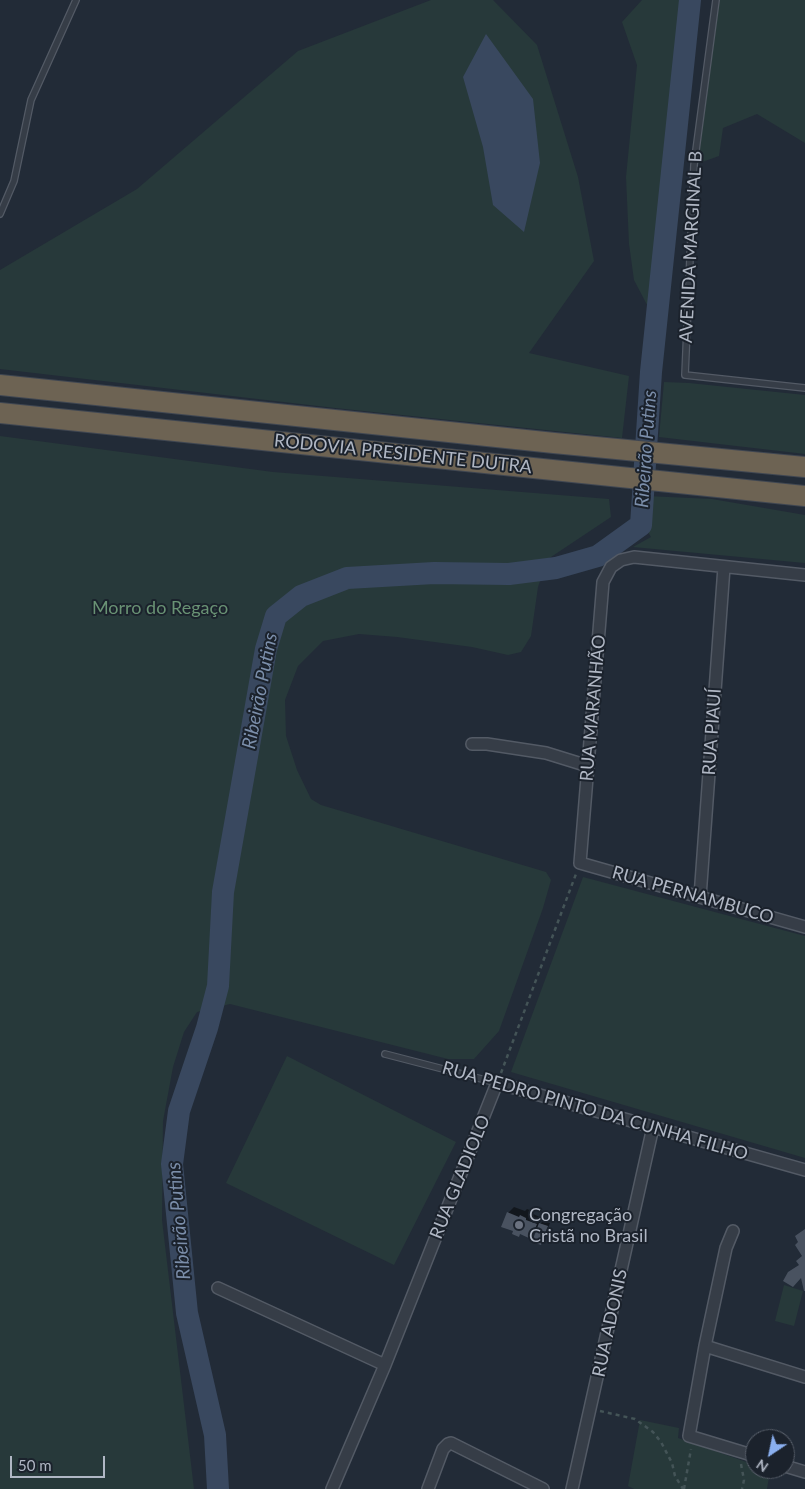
<!DOCTYPE html>
<meta charset="utf-8">
<style>
body{margin:0}
#map{position:relative;width:805px;height:1489px;overflow:hidden;background:#222b37;font-family:Lato,sans-serif}
canvas{display:block}
.north{position:absolute;left:745px;top:1429px;width:50px;height:50px;box-sizing:border-box;background:#1b222c;border:1px solid #575e69;border-radius:50%;rotate:214deg;font-size:14px;font-weight:700;line-height:20px;text-align:center;color:#b0b7c4}
.north::after{content:'';display:block;margin:auto;width:18px;height:22px;background:#8aafef;clip-path:polygon(50% 0,100% 100%,50% 72%,0 100%)}
.scale{position:absolute;left:10px;top:1456px;width:95px;height:22px;box-sizing:border-box;border:2px solid #b0b7c4;border-top:0;padding-left:6px;font-size:15px;line-height:18px;white-space:nowrap;color:#b0b7c4;-webkit-text-stroke:4px #1b222c;paint-order:stroke}
</style>
<div id="map">
<canvas width="805" height="1489"></canvas>
<div class="north">N</div>
<div class="scale">50 m</div>
</div>
<script>
const context = document.querySelector('canvas').getContext('2d');
context.lineJoin = 'round';
function fillPath(path, color) { context.fillStyle = color; context.fill(path, 'evenodd'); }
const shape = rows => new Path2D(rows.map(r => 'M' + r).join(''));
function strokePath(path, color, width, dash) { context.strokeStyle = color; context.lineWidth = width; context.lineCap = dash ? 'butt' : 'round'; context.setLineDash(dash || []); context.stroke(path); }
function drawText(font, color, halo, rows, align = 'center') {
  context.font = font + ' Lato,sans-serif'; context.lineWidth = 4; context.setLineDash([]); context.textBaseline = 'middle'; context.strokeStyle = halo; context.fillStyle = color; for (const [text, x, y, turn = 0] of rows) {
    context.save(); context.translate(x, y); context.rotate((+turn || 0) * Math.PI / 180); context.textAlign = isNaN(turn) ? turn : align; if (halo) context.strokeText(text, 0, 0); context.fillText(text, 0, 0); context.restore();
  }
}
fillPath(shape([
 [431,0,493,0,537,45,578,177,594,261,529,353,629,376,622,438,335,408,0,369,0,270,137,189,298,51],
 [642,0,690,0,656,322,634,280,629,244,626,177,637,65,622,22],
 [716,0,805,0,805,143,757,114,723,128,719,156,694,165],
 [664,382,689,383,805,395,805,454,659,437],
 [0,436,273,472,609,499,611,517,548,559,538,587,531,636,521,652,508,655,472,647,397,637,359,634,323,641,298,666,285,700,286,736,297,770,311,799,321,805,546,872,551,880,543,908,499,1031,474,1059,448,1059,230,1004,197,1012,184,1032,173,1067,163,1121,162,1220,194,1489,0,1489],
 [647,496,712,499,805,515,805,563,633,547,651,537,645,527],
 [583,877,805,936,805,1158,511,1072],
 [287,1056,456,1142,394,1265,226,1183],
 [784,1285,803,1291,794,1326,775,1321],
 [640,1420,679,1428,678,1438,755,1465,755,1469,770,1471,767,1489,634,1489,628,1486]
]), '#27393a');
fillPath(shape([
 [486,34,533,99,540,163,524,232,493,205,483,147,463,77]
]), '#39485f');
fillPath(shape([
 [514,1207,525,1211,527,1209,532,1211,531,1213,542,1218,539,1225,543,1221,550,1223,543,1241,540,1244,538,1229,531,1237,514,1231,508,1213]
]), '#0007');
strokePath(shape([
 [218,1489,215,1435,187,1313,172,1164,179,1111,207,1028,218,986,223,892,266,649,276,616,301,596,347,578,434,573,509,574,556,568,598,556,641,525,651,372,690,0]
]), '#39485f', 22);
fillPath(shape([
 [507,1212,519,1217,520,1215,526,1218,526,1220,537,1224,531,1239,520,1234,519,1237,512,1234,513,1231,501,1227],
 [539,1223,548,1226,541,1245,532,1242],
 [805,1229,805,1291,804,1291,801,1278,793,1287,783,1281,788,1272,799,1265,796,1261,802,1256,795,1245,798,1242,795,1236]
]), '#495260');
const lane = shape([
 [716,0,694,165,685,375,805,388],
 [0,214,14,181,31,100,76,0],
 [385,1054,497,1083]
]);
const street = shape([
 [805,575,634,557,621,560,611,567,603,582,580,863,805,927],
 [472,744,487,744,546,753,588,766],
 [700,897,724,567],
 [733,1231,726,1248,705,1346,689,1436,755,1456],
 [218,1288,385,1365],
 [705,1346,805,1377],
 [785,1466,805,1472],
 [332,1489,385,1365,497,1083,805,1170],
 [428,1489,443,1449,448,1444,451,1443,543,1489],
 [572,1489,653,1127]
]);
const highway = shape([
 [0,385,554,443,805,467],
 [0,413,805,496]
]);
strokePath(lane, '#535a65', 8);
strokePath(street, '#535a65', 14);
strokePath(highway, '#404752', 22);
strokePath(shape([
 [501,1073,576,874],
 [600,1411,635,1419,653,1432,661,1442,672,1463,675,1476,683,1489],
 [741,1464,744,1480,742,1489],
 [684,1489,691,1449]
]), '#445457', 2.5, [4, 4]);
strokePath(lane, '#363d47', 5.5);
strokePath(street, '#363d47', 11);
strokePath(highway, '#6d6353', 20);
for (const [x, y, r, color] of [
 [519,1225,5,"#6b7280"]
]) { const dot = new Path2D(); dot.arc(x, y, r, 0, 2 * Math.PI); context.fillStyle = color; context.fill(dot); strokePath(dot, '#1b222c', 2); }
drawText('18px', '#b0b7c4', '#1b222c', [
 ["AVENIDA MARGINAL B",691,247,-87],
 ["RODOVIA PRESIDENTE DUTRA",403,454,6],
 ["RUA MARANHÃO",593,708,-85],
 ["RUA PIAUÍ",712,732,-86],
 ["RUA PERNAMBUCO",693,895,16],
 ["RUA PEDRO PINTO DA CUNHA FILHO",595,1111,16],
 ["RUA GLADIOLO",460,1177,-68],
 ["RUA ADONIS",610,1323,-78]
]);
drawText('18px', '#699274', '#1b222c', [
 ["Morro do Regaço",160,608]
]);
drawText('18px', '#b0b7c4', '#1b222c', [
 ["Congregação",529,1215],
 ["Cristã no Brasil",529,1236]
], 'left');
drawText('italic 19px', '#7b8eaa', '#1b222c', [
 ["Ribeirão Putins",646,449,-86],
 ["Ribeirão Putins",260,691,-79],
 ["Ribeirão Putins",179,1221,-95]
]);
</script>
